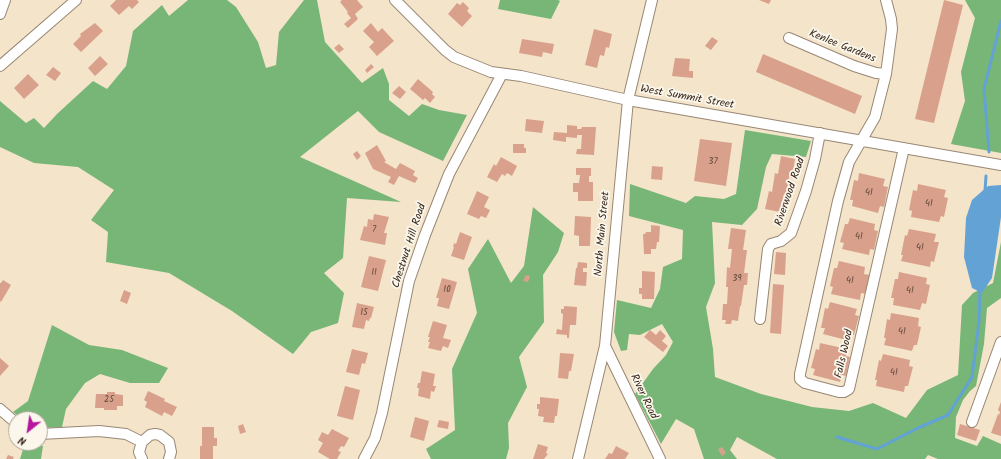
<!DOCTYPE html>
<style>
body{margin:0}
#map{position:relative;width:1001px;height:459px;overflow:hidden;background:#f4e4ca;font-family:Kalam,sans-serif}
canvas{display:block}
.north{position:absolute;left:8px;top:411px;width:40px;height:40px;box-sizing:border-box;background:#fbf7ec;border:1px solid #aea59a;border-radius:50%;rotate:210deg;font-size:11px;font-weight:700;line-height:16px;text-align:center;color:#3b2a1e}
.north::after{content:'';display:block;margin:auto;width:14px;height:18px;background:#b5179e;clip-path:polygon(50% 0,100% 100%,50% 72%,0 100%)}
</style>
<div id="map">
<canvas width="1001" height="459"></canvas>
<div class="north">N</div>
</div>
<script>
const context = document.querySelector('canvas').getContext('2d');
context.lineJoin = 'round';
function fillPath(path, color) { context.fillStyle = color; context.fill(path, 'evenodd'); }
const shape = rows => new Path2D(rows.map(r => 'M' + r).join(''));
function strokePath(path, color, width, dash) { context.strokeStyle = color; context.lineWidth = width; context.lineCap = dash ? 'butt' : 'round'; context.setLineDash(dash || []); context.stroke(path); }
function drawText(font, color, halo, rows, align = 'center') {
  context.font = font + ' Kalam,sans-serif'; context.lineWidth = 3.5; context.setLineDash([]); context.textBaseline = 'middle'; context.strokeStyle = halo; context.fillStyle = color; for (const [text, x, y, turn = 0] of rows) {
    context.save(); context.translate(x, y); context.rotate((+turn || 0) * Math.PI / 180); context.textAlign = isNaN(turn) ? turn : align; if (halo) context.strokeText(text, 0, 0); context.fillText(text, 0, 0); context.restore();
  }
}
fillPath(shape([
 [188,0,227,0,236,7,258,42,266,68,276,65,279,32,304,0,317,0,325,42,362,83,383,68,389,84,389,100,409,116,422,104,439,110,467,115,443,161,379,132,358,111,300,157,401,202,347,198,343,258,324,273,344,293,338,323,311,332,293,354,232,311,169,273,106,262,108,232,91,220,114,190,78,167,34,163,0,147,0,101,26,123,34,118,44,128,57,114,93,81,107,89,126,66,133,31,162,5,169,16],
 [500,0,558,0,560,1,551,19,498,9],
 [965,0,1001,0,1001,153,951,144,965,101,961,72,975,18],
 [745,130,811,141,806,157,772,154,766,167,757,209,742,225,712,222,715,283,706,307,713,349,715,377,761,394,812,407,849,411,873,403,906,418,927,390,958,375,962,305,973,293,993,283,1001,242,1001,298,987,308,984,344,976,386,970,391,963,400,956,417,955,438,977,446,983,436,1001,444,1001,459,938,459,928,455,925,459,777,459,737,437,730,450,737,459,704,459,694,429,676,419,661,444,635,394,653,369,666,355,673,342,662,324,640,335,629,334,627,350,621,351,614,332,617,300,651,308,660,289,663,267,682,259,683,230,629,216,630,184,686,203,695,196,724,199,736,194],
 [533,207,564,233,558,252,543,275,544,322,519,357,527,387,508,423,509,448,506,459,431,459,426,449,455,430,452,369,477,313,468,269,488,239,511,283,524,266],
 [52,325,89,345,122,350,168,368,159,383,130,383,100,374,85,383,66,409,62,427,40,428,40,419,23,419,13,412,28,401],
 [25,443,43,446,41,459,20,459]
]), '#77b677');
fillPath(shape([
 [1001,185,1001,217,992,278,982,293,972,288,964,257,966,218,972,200,988,186]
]), '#62a2d4');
strokePath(shape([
 [989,152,984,89,1001,21],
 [985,191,986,176],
 [837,437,877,449,918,428,948,415,972,377,979,322,980,289]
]), '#62a2d4', 3);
fillPath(shape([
 [116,0,137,0,139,2,132,9,129,6,119,15,110,6],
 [342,0,357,0,363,7,355,14,358,19,348,28,344,24,351,18,347,13,348,12,340,2],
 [759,0,771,0,769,4],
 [944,0,963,5,934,123,915,119],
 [463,2,469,8,467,11,472,16,462,27,448,14,457,3,460,5],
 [95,23,103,31,81,52,73,44,81,36,80,34],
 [371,23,378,32,382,28,394,41,377,56,369,47,374,42,363,31],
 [594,29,612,34,609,48,606,47,604,56,600,55,597,68,585,65],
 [712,37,718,41,711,50,705,46],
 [522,39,554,44,552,54,543,52,542,57,519,53],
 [339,44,344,49,339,53,334,48],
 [763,54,862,96,855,114,756,72],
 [100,56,108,64,95,76,88,68],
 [675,58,690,59,689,71,693,71,693,78,672,76],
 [371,64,374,67,367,73,365,70],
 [53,67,61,73,55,81,46,75],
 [28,74,39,85,24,99,14,88],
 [418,79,433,92,432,94,435,97,430,103,425,98,423,100,410,89],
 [399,86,406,92,400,99,392,93],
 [526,119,544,121,542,133,525,131],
 [567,125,577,126,577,129,581,129,582,127,596,127,594,155,576,154,577,149,581,149,582,135,577,135,577,138,566,137,566,142,553,140,554,132,567,133],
 [700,139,732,143,726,186,694,181],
 [513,144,524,144,524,148,526,148,526,153,513,153],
 [377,145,386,161,384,162,396,169,400,163,415,171,413,175,418,178,415,183,399,176,394,185,388,182,391,177,373,169,365,153],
 [357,151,361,156,357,160,353,154],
 [781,156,795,159,792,178,789,177,786,195,784,194,780,212,765,209,769,191,772,192,775,173,778,174],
 [501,157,517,166,512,176,507,173,505,176,502,174,497,182,487,177,494,164,496,166],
 [652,166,663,167,662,180,651,179],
 [576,168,591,168,591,176,589,176,589,182,593,182,593,201,578,201,578,192,573,192,573,183,579,183,580,175,576,175],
 [859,173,885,179,883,186,888,187,884,207,880,206,878,213,852,206,853,200,850,200,854,180,858,181],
 [918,184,946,190,944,197,948,198,944,217,941,216,939,222,911,217,912,211,909,210,913,190,917,191],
 [477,191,489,197,484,207,490,210,486,218,481,216,479,219,467,214],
 [374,214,389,217,384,233,387,233,385,245,360,240,364,226,367,227,368,219,373,220],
 [575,216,591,217,590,246,579,246,579,236,574,235],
 [850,218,875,224,874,230,878,231,874,250,870,249,869,255,842,249,844,243,840,242,845,224,848,224],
 [651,225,660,226,659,242,657,242,656,249,651,249,651,254,644,254,643,234,645,234,646,232,651,232],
 [731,228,746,230,743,250,747,250,744,273,748,273,747,285,744,285,741,306,740,306,738,321,732,320,731,324,725,324,726,320,722,320,723,304,727,304,728,287,726,287,727,267,730,268,732,249,728,249],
 [909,229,936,234,934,242,939,242,934,262,931,261,930,267,901,261,903,255,901,255,905,235,907,236],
 [460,232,472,237,464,260,451,256,454,247,453,247,454,243,456,244],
 [776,252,786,253,785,275,774,274],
 [369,256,386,260,378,291,361,287],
 [839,261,865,267,864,274,870,275,866,294,861,293,860,300,831,294,833,287,830,286,834,268,837,268],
 [578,262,587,263,587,268,583,268,583,272,587,272,586,286,574,285,576,268,577,268],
 [642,271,655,272,654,299,642,299,642,294,639,294,639,288,642,288],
 [899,272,927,278,926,284,930,285,926,304,922,303,920,310,893,305,894,298,891,298,895,279,898,279],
 [526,275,530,276,528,282,523,281],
 [442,278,457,282,449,309,437,306,439,298,436,298],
 [3,280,11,285,1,302,0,301,0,283,1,283],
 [773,284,784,285,781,334,770,333],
 [124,290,131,293,127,304,120,301],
 [830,302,857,309,855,315,859,316,854,335,851,334,850,341,823,334,825,328,821,328,825,308,828,309],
 [357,303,374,307,371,318,370,318,369,321,366,320,364,329,352,327],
 [564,306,577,307,576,325,570,325,569,338,567,338,567,335,556,334,557,329,562,330,563,314,561,313,561,309,564,309],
 [891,313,919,318,918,326,921,327,917,345,914,345,912,351,884,345,886,338,884,338,887,319,890,320],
 [433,321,447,325,443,338,451,340,448,348,443,346,441,351,428,348,430,342,428,342,430,337,428,337],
 [650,330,656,335,660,330,666,336,662,341,668,346,663,352,644,337],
 [820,343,847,349,846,356,850,357,846,376,842,375,840,382,813,375,815,369,811,368,816,349,819,350],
 [352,349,368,353,365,364,362,363,359,375,346,372],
 [560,353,574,354,571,371,569,371,568,379,558,378],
 [883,354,910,360,909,366,913,367,908,386,905,386,904,392,876,386,877,380,875,380,879,360,881,361],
 [0,358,9,366,0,376],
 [422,371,435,374,433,386,436,386,434,392,431,391,430,399,418,396,419,388,417,388,418,383,420,383],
 [345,386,360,390,353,420,337,416],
 [148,391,165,399,164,401,177,407,172,416,164,412,162,416,145,407,147,402,144,400],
 [107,392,115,392,115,394,123,395,123,406,117,406,117,410,104,410,104,408,95,408,96,394,107,394],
 [540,397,559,399,557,416,555,416,554,423,543,422,544,417,538,416,539,409,537,409,537,404,540,404],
 [1001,402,1001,436,991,433,998,414,999,415,1000,412,998,410],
 [415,417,429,421,424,441,410,437],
 [439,420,449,422,448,429,437,427],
 [243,424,246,432,240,434,238,426],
 [960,424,980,430,976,441,957,435],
 [202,427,214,427,214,438,217,438,217,446,213,446,213,459,200,459,200,446,202,446],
 [332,429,349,438,344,447,341,446,338,451,341,452,337,459,330,459,318,452,323,443,318,440,322,432,328,435],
 [538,444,548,447,546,453,548,454,544,459,533,459],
 [616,446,629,453,625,459,605,459,609,453,612,454],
 [722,447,726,453,722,456,718,449],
 [8,455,14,457,13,459,6,459]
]), '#d9a18c');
const minor = shape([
 [395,0,445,50,454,57,491,72,521,76,628,100,1001,165],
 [0,14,5,0],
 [789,38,854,66,876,73,886,74,892,29,891,19,886,0],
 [0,66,76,0],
 [886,74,875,117,849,162,838,201,800,374,800,379,805,383,839,392,844,392,849,389,904,148],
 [760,319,768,249,771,244,781,241,791,233,806,191,815,159,820,133],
 [605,346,660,459],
 [0,409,16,423],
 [972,422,1001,342],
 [40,434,99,431,126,434,142,442],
 [142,459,139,452,142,442,150,435,155,434,160,435,169,442,171,452,169,459],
 [364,459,375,438,382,413,409,281,425,235,449,174,502,74],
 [578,459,605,346,628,100,652,0]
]);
strokePath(minor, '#988774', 12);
strokePath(minor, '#fff', 10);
drawText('9px', '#62483a', null, [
 ["37",713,162],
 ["41",869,193],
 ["41",929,204],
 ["7",374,230],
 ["41",859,237],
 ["41",920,248],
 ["11",374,273],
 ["39",737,279],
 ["41",850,281],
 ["10",447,290],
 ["41",910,291],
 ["15",364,313],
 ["41",902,332],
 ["41",894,373],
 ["25",109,400]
]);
drawText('11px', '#3b2a1e', '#fbf7ec', [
 ["Kenlee Gardens",842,47,22],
 ["West Summit Street",687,98,10],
 ["Riverwood Road",791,192,-71],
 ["North Main Street",603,234,-85],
 ["Chestnut Hill Road",410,246,-72],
 ["Falls Wood",845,354,-77],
 ["River Road",643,397,64]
]);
</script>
